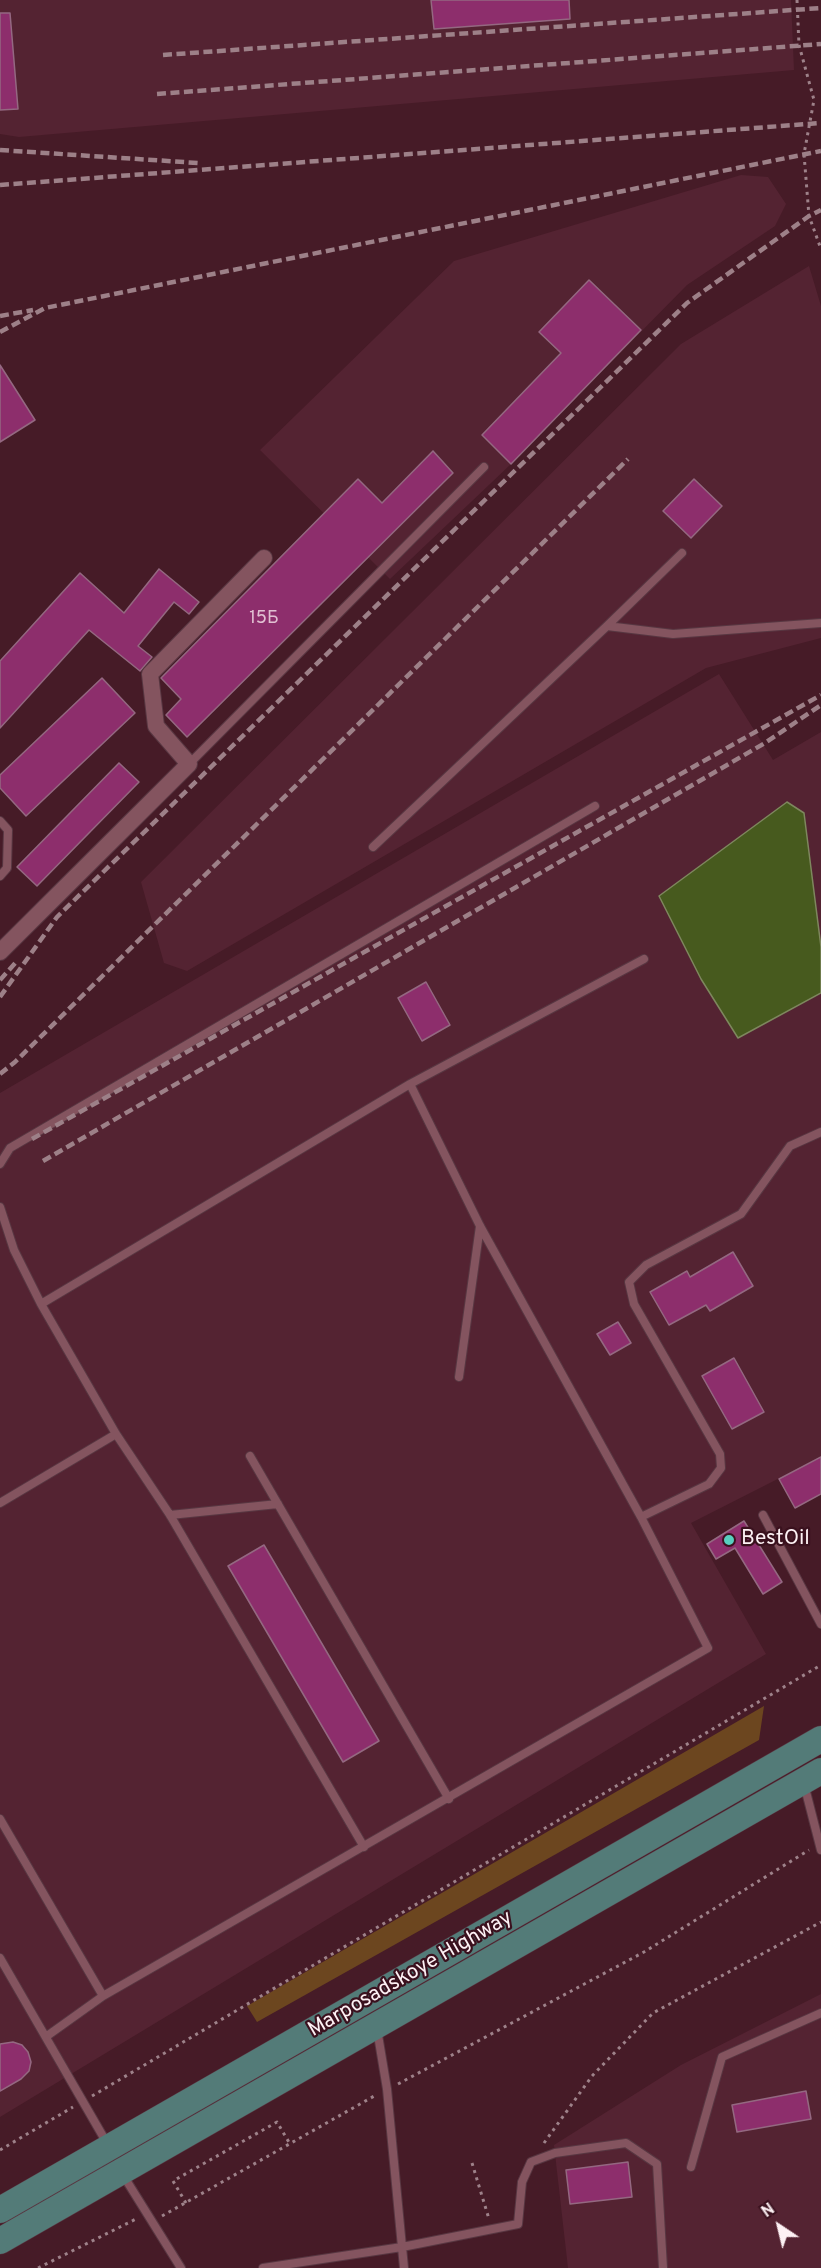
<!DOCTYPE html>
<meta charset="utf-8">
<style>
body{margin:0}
#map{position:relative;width:821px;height:2268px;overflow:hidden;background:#461b27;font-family:Overpass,sans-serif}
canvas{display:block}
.north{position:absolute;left:749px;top:2196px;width:60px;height:60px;-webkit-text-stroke:4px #3a111e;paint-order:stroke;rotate:325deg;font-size:16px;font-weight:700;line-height:24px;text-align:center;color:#fdf1f4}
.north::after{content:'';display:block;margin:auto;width:21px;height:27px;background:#fdf1f4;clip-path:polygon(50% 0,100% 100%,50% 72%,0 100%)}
</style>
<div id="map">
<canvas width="821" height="2268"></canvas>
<div class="north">N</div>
</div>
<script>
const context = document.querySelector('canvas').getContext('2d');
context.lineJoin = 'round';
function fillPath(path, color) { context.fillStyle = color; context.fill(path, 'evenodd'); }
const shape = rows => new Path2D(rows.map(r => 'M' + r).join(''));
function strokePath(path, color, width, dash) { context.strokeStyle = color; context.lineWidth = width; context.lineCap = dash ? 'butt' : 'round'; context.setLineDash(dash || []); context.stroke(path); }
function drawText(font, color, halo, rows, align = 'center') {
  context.font = font + ' Overpass,sans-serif'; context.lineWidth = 4.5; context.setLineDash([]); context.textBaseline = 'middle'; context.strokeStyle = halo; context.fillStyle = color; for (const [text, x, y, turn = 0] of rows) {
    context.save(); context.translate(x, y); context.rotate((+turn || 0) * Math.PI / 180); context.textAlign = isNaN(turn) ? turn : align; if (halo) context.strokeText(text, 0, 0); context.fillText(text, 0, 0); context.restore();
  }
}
fillPath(shape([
 [0,0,791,0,794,70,19,137,0,134],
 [741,175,768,177,786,204,775,226,687,285,511,464,390,579,260,450,454,261],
 [809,266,821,306,821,638,706,668,187,971,164,963,141,882,681,344],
 [719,674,773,760,821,732,821,1457,691,1523,766,1654,0,2117,0,1093],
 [821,1994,821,2268,568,2268,554,2145,681,2065]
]), '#542332');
fillPath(shape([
 [764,1706,759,1740,257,2022,247,2006]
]), '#6c461f');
const water = shape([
 [787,802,804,813,821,947,821,993,738,1038,701,979,659,896,787,802]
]);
fillPath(water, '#475a1e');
strokePath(water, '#7e875e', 1.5);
const building = shape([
 [431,0,569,0,570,19,434,29,431,0],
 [0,13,10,13,18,109,0,110,0,13],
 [589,280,641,330,511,464,482,435,561,353,539,332,589,280],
 [0,365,35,420,0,442,0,365],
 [433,451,453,473,187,737,166,715,181,699,161,678,358,479,382,503,433,451],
 [694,479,722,506,691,538,663,511,694,479],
 [159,569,199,602,189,614,174,602,138,646,152,657,140,671,89,630,0,728,0,661,80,573,124,613,159,569],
 [102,678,135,713,26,816,0,788,0,775,102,678],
 [119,763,139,782,37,886,17,867,119,763],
 [426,982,450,1025,422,1041,398,998,426,982],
 [733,1252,753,1286,710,1311,706,1305,669,1325,650,1292,687,1271,690,1277,733,1252],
 [618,1322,631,1343,610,1355,597,1334,618,1322],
 [734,1358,764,1412,732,1429,702,1376,734,1358],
 [821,1457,821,1494,795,1508,779,1479,821,1457],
 [744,1521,782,1582,763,1594,735,1548,716,1559,707,1544,744,1521],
 [264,1545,379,1741,343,1762,228,1566,264,1545],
 [13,2042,22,2045,28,2052,31,2062,29,2071,21,2079,0,2091,0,2044,13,2042],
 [806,2091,811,2119,737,2132,732,2105,806,2091],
 [628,2162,632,2197,570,2204,566,2170,628,2162]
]);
fillPath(building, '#8d2e6c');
strokePath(building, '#946881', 1.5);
const service = shape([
 [607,626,673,634,821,623],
 [189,764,484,467],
 [0,821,8,830,7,868,0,876],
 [373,847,607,626,682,553],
 [0,1164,10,1148,595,806],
 [0,1207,14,1250,41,1304,116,1434,170,1515,364,1847],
 [41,1304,410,1084,644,959],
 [459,1377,480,1226],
 [250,1456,449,1799],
 [0,1503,116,1434],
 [170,1515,278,1504],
 [763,1515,821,1624],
 [641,1517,709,1484,721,1468,720,1454,634,1304,629,1282,646,1265,741,1214,790,1146,821,1132],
 [804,1784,821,1850],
 [0,1819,103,1996],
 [0,1958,108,2145],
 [47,2036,103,1996,708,1648,641,1517,480,1226,410,1084],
 [691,2167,722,2057,821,2013],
 [123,2175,181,2268],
 [263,2268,402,2247,387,2089,377,2029],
 [404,2268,402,2247,518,2224,522,2182,531,2162,555,2153,626,2143,657,2164,663,2268]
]);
const minor = shape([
 [0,952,189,764,156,726,150,674,264,558]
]);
const primary = shape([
 [0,2210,821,1739],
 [0,2241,821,1771]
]);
strokePath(service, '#583742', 10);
strokePath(minor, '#583742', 18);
strokePath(primary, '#583742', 27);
strokePath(shape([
 [797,0,799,45,814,100,804,154,809,216,821,249],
 [398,2084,644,1952,809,1850],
 [92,2096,821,1665],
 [544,2143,592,2076,653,2013,821,1922],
 [0,2150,73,2107],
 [472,2163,489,2219],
 [186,2203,173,2181,277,2122,290,2144],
 [162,2216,376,2095],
 [38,2268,136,2219]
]), '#9e828a', 3, [3, 4.5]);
strokePath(service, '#84545f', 8);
strokePath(minor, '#84545f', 16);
strokePath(primary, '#537b78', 26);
strokePath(shape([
 [163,55,821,8],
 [157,94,821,44],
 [0,150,198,163],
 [0,185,821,123],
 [0,316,33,310],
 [0,332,45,308,821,151],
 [0,980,18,960],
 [0,997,57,917,687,303,809,216,821,210],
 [0,1074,15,1062,628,459],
 [32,1139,821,695],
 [43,1161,765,743,821,705]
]), '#9d8088', 4.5, [9, 4.5]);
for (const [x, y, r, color] of [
 [729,1540,6,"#58cebf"]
]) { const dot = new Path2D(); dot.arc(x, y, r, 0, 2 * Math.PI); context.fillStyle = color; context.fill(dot); strokePath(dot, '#3a111e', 2); }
drawText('18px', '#e1c0d2', null, [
 ["15Б",264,619]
]);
drawText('21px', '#fdf1f4', '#3a111e', [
 ["BestOil",741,1540]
], 'left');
drawText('21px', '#fdf1f4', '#3a111e', [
 ["Marposadskoye Highway",411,1975,-30]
]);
</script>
